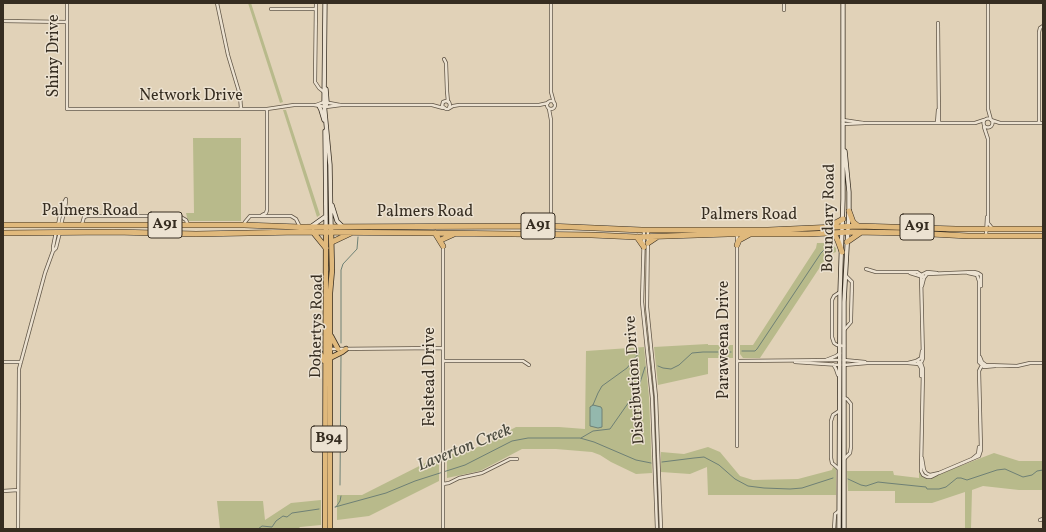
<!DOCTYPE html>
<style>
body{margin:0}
#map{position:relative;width:1046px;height:532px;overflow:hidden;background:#e1d2b8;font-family:Vollkorn,serif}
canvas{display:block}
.frame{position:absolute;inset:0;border:4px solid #362d21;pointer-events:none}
</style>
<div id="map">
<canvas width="1046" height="532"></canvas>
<div class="frame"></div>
</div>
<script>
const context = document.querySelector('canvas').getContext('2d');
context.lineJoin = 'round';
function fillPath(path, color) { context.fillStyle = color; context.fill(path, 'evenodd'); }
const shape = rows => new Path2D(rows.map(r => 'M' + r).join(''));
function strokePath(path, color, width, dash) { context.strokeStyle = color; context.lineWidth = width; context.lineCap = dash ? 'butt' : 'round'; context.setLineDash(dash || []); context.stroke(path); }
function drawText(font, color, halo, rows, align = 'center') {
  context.font = font + ' Vollkorn,serif'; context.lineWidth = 3; context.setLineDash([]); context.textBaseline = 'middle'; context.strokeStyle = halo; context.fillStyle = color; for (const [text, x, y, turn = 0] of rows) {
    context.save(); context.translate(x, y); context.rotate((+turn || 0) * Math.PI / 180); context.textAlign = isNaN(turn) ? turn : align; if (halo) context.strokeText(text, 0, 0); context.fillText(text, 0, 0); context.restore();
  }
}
fillPath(shape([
 [248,3,251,3,283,102,280,103],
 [283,110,286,110,320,215,317,217],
 [193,138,241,138,241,221,188,221,186,213,194,213],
 [817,243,830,243,836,248,836,252,828,255,760,358,743,358,740,354,740,345,753,345,816,248],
 [708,344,708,345,733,345,733,358,708,358,708,374,658,385,654,347],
 [644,347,649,397,652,473,636,474,611,462,600,455,592,452,556,449,522,449,480,471,447,478,447,455,472,450,516,427,559,427,585,429,586,351],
 [708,447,720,452,740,476,753,480,798,479,832,470,833,467,836,469,836,495,708,495,707,467,690,474,661,472,661,452,684,454],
 [994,453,1019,461,1043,461,1043,490,1019,490,983,486,972,490,971,529,965,529,965,492,932,503,895,503,895,491,848,491,847,471,893,471,894,475,919,478,919,472,920,472,924,477,929,478],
 [439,456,439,481,369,516,337,520,337,495,362,495],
 [321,500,321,525,300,527,298,529,220,529,217,501,263,501,265,520,291,503]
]), '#b8ba8b');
const water = shape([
 [593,405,601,407,602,409,602,427,598,428,590,426,590,407,593,405]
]);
fillPath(water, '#94b8ad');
strokePath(water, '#6e8075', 1);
strokePath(shape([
 [341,343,341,270,343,264,357,249,358,237],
 [742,351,755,351,757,349,821,253,834,240],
 [658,366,663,368,671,369,679,365,692,353,703,352,731,352],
 [593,405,598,393,602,386,627,368,639,353],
 [581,438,593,431,610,429,638,389,645,367],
 [662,462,694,458,704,457,719,465,735,479,748,486,764,488,790,489,802,488,833,478],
 [848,479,861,485,866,486,878,482,887,483,926,487,927,489,939,489,946,487,957,478,961,478,967,480,997,470,1005,469,1023,477,1032,475,1037,471,1043,470],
 [340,485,341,356],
 [335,507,386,493,415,481,465,465,512,441,528,438,580,438,594,442,636,460,651,463],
 [336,507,340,501,341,496],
 [258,529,262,526,272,527,276,521,283,516,287,517,292,513,319,509]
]), '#6e8075', 1);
const minor = shape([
 [67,3,67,109,267,109,294,105,314,105,326,107,341,105,432,105,443,108],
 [217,3,228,55,240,95,241,109],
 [316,3,315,82,319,88,324,92],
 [551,3,551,92,554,103],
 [784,3,784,10],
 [988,3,988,109,991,120],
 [271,9,316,9],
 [3,21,67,22],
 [938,23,939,123],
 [444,59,446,63,447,91,448,102],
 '547 105a4 4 0 1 1 8 0a4 4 0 1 1-8 0Z',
 [316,105,324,102,340,105],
 [449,108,450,105,449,102,446,101,443,102,442,106,446,109,448,109,453,106,459,105,539,105,548,103],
 [549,109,551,120,551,220,553,226],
 '983.5 123a4.5 4.5 0 1 1 9 0a4.5 4.5 0 1 1-9 0Z',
 [843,120,863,123],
 [991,120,1000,123,1043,123],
 [937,123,938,110],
 [1039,123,1039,32,1040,28,1043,26],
 [843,124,865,123,975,123,984,120],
 [984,127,988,139,988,223,992,228],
 [262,215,266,213,267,210,267,109],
 [82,224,84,217,87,216,179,216,186,220,188,225],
 [58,225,62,206,66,199],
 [61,225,65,208,66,201],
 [244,225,245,222,250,216,291,216,296,219,300,227],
 [644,230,642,302,652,398,657,529],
 [648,230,647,307,656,397,661,529],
 [986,236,987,217],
 [53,250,53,247,56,232],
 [866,269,876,272,917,272,923,276],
 [910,273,923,277],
 [968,273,977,275,979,281,979,362,984,367,995,366],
 [922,286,924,278,927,274,974,272,978,273,981,275,981,286],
 [840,292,834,296,832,300,832,337,834,343,837,345,844,346],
 [845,329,851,322,851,318,852,282,846,276],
 [330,349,443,348],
 [980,357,982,362,986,365,1017,366,1030,363,1043,363],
 [826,360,836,356,840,353],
 [844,360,865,362],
 [443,361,523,361,529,365],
 [737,361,840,360],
 [918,361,921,363,923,369,921,471,923,475,927,477,931,477,937,474],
 [3,362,21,362],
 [795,362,840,365],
 [908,363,919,364,922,361,923,358,921,275,927,272,937,273],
 [918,363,921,368,921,376],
 [833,364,836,369,838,375],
 [844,365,867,363,908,363,916,361,921,358,922,351],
 [737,446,737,235],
 [922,458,924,470,926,473,930,475,939,473,979,456,981,450,979,371,981,367,984,364],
 [844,459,850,453,851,447,851,404,847,399,844,398],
 [972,459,978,454,979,447],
 [839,469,832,463,831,458,831,421,833,415,839,411],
 [443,484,449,483,459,478,482,473,510,459,517,459],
 [3,491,18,490],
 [1040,520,1043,519],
 [18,529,19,369,45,273,53,251,56,248,60,232],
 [443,529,443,246],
 [834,529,835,514,839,511]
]);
const secondary = shape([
 [325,3,324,102,330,165,331,226],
 [319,106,321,110,324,120],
 [326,106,327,102,326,89],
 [325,131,326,226],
 [332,205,337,221,342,226],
 [312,226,326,216],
 [839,529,840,292,843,199,843,3],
 [844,529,844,302,849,211,849,192,845,151]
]);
const primary = shape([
 [331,336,338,349],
 [318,349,324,361],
 [330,358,342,352,346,349],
 [325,529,326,229],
 [330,529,330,293,332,270,331,229]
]);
const trunk = shape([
 [849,211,853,222,858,226],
 [3,225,244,225,300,227,548,226,642,230,768,230,858,226,956,229,1043,229],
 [828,227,843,219],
 [313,232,326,248],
 [3,233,114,232,196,234,300,232,435,233,592,235,637,237,728,234,808,234,852,232,913,233,968,236,1043,236],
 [435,233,443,246],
 [834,233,838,241,842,252],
 [637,237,644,247],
 [443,239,454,234],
 [332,242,351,233],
 [847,242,860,233],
 [648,243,657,237],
 [737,245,739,240,750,234]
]);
strokePath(minor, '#615647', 4);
strokePath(secondary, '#362d21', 5);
strokePath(primary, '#362d21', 6);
strokePath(trunk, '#362d21', 6);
strokePath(minor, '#ece2d1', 2.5);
strokePath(secondary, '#ece2d1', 3.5);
strokePath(primary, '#e0b97c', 4.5);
strokePath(trunk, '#e0b97c', 5);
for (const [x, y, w] of [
 [165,225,34],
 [538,226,34],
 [917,227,34],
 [329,439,36]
]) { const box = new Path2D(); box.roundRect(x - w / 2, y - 13, w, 26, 3); context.fillStyle = '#ece2d1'; context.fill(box); strokePath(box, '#362d21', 1); }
drawText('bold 15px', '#362d21', null, [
 ["A91",165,225],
 ["A91",538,226],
 ["A91",917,227],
 ["B94",329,439]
]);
drawText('16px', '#362d21', '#ece2d1', [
 ["Shiny Drive",55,56,-90],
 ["Network Drive",191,97],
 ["Palmers Road",90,212],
 ["Palmers Road",425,213],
 ["Palmers Road",749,216],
 ["Boundary Road",830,218,-89],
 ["Dohertys Road",318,326,-89],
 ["Paraweena Drive",725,340,-90],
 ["Felstead Drive",431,377,-90],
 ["Distribution Drive",636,380,-94]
]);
drawText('italic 17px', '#49493d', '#ece2d1', [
 ["Laverton Creek",465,449,-22]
]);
</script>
